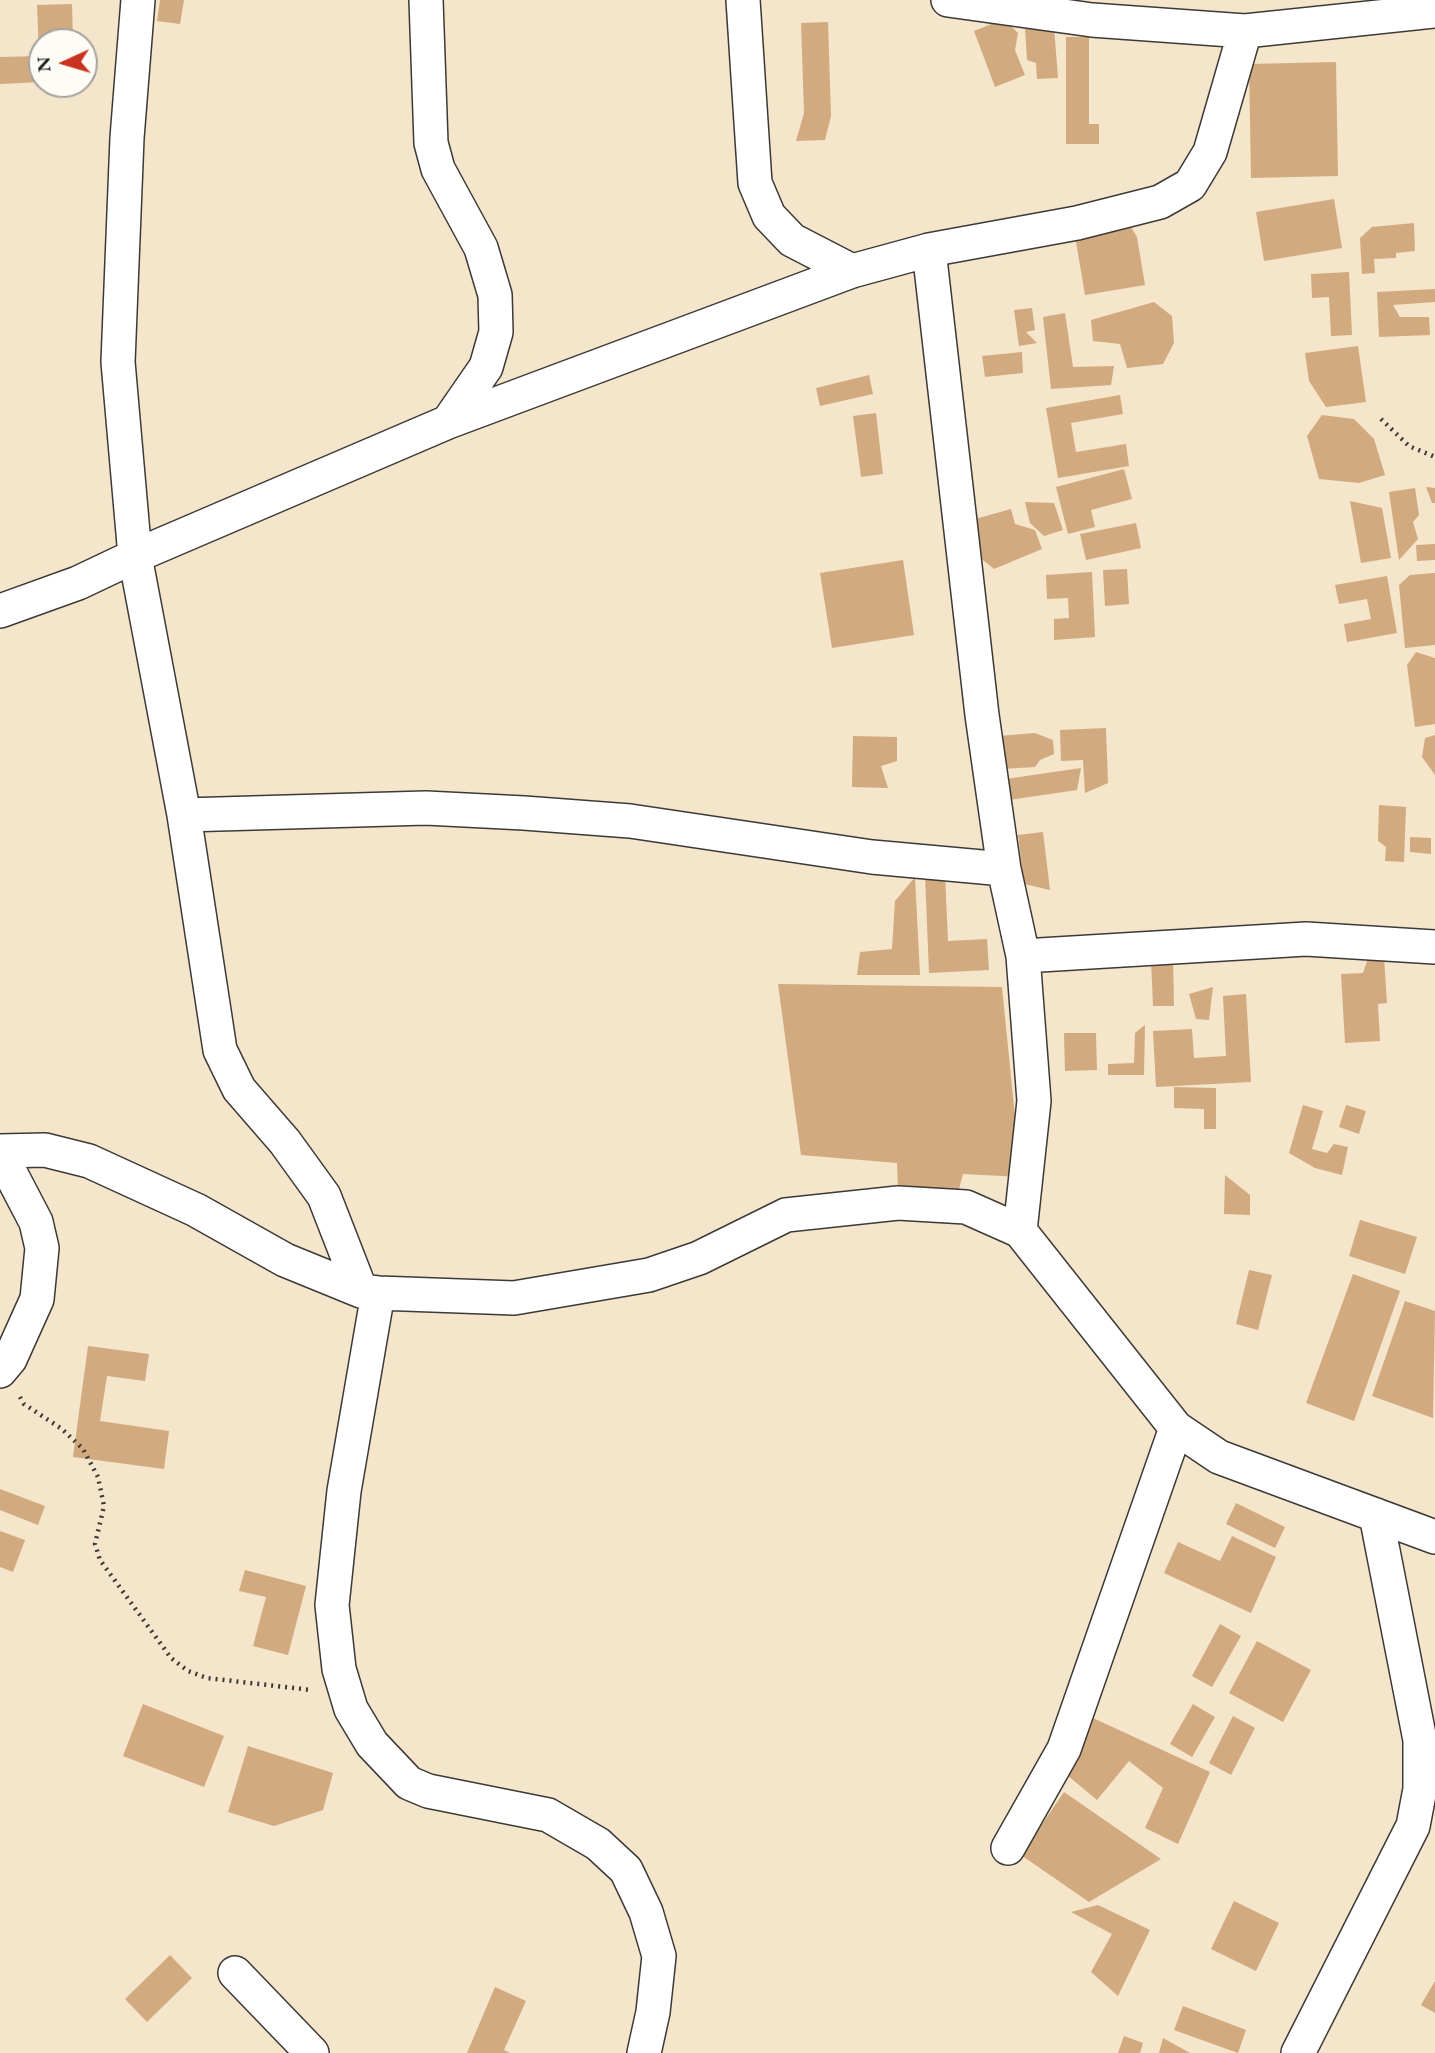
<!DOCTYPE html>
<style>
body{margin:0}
#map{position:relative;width:1435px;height:2053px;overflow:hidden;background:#f4e5cb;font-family:"EB Garamond",serif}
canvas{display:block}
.north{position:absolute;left:28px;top:28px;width:70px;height:70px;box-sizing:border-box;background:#fdfcf7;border:2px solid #a3a29f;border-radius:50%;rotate:266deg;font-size:19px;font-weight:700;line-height:28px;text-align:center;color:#1c1c1c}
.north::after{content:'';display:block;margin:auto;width:24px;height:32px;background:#c8321e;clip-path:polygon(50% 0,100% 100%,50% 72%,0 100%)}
</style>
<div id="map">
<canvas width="1435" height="2053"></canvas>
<div class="north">N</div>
</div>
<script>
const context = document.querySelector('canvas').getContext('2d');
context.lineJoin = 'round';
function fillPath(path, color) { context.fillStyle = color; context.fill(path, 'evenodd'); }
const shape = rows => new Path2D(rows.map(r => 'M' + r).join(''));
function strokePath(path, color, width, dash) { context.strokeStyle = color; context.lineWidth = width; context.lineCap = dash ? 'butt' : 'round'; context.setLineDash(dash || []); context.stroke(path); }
fillPath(shape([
 [160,0,184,0,180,24,157,21],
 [72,4,73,42,42,42,42,82,0,84,0,57,39,56,37,5],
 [1004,19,1018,33,1015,50,1025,75,995,87,974,31],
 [828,22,831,116,825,140,796,141,804,113,801,23],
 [1054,27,1058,78,1037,79,1036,63,1027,60,1025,29],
 [1066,37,1089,37,1089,124,1099,124,1099,144,1066,144],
 [1336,62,1338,176,1251,178,1249,64],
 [1334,199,1342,248,1264,261,1256,212],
 [1414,223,1415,251,1396,253,1396,258,1374,259,1375,273,1362,274,1360,238,1372,227],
 [1131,227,1137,237,1145,285,1085,295,1075,236],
 [1349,272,1352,335,1331,336,1329,297,1312,298,1311,274],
 [1435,289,1435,302,1393,305,1400,317,1429,317,1430,335,1379,337,1377,292],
 [1154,302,1172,316,1174,343,1163,364,1127,368,1120,344,1093,341,1091,320],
 [1032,308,1035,330,1026,332,1037,343,1019,346,1014,310],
 [1065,313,1073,367,1114,366,1111,385,1051,389,1043,317],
 [1358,346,1366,402,1326,407,1309,381,1305,353],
 [1022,352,1023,373,985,377,982,356],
 [869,375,873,394,820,406,816,388],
 [1120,395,1123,414,1071,423,1076,452,1126,444,1129,466,1058,478,1046,408],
 [876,413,883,474,861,477,853,416],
 [1322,415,1354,419,1374,439,1385,475,1359,483,1319,479,1307,436],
 [1124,469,1132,499,1091,510,1095,527,1068,534,1056,487],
 [1426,487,1435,488,1435,503,1432,503],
 [1415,488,1419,515,1413,522,1418,539,1399,560,1389,492],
 [1350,501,1382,508,1391,558,1361,563],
 [1025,502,1054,503,1063,530,1044,536,1030,523],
 [1011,509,1015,524,1035,530,1042,549,994,569,978,556,968,521],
 [1136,523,1141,548,1086,560,1080,534],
 [1435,544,1435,560,1417,561,1416,545],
 [903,560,914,635,832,648,820,573],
 [1127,569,1129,604,1105,606,1103,570],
 [1092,572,1095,637,1054,640,1054,619,1069,618,1068,598,1047,599,1046,575],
 [1435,573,1435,645,1405,648,1399,585,1410,575],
 [1387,576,1397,633,1347,642,1344,624,1371,619,1367,599,1339,604,1335,585],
 [1416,652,1435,658,1435,724,1415,727,1407,665],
 [1106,728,1108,783,1085,793,1083,760,1061,761,1060,730],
 [1035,733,1053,740,1054,754,1040,760,1035,767,1001,769,999,736],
 [1435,735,1435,775,1422,757,1425,738],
 [853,736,897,737,897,761,881,766,888,788,852,787],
 [1081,768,1077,790,1002,801,999,780],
 [1379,805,1406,807,1404,862,1385,861,1386,847,1378,841],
 [1043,832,1050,890,1024,884,1018,835],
 [1410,837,1431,838,1431,854,1410,852],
 [945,874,948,941,987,939,989,970,929,973,925,875],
 [915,877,920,975,857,975,860,952,892,949,895,901],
 [1384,957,1387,1003,1378,1004,1380,1041,1345,1043,1341,974,1363,973,1368,958],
 [1173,958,1174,1006,1153,1006,1151,959],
 [778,984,1002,987,1021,1177,963,1174,959,1189,898,1189,897,1163,801,1155],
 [1213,987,1209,1020,1196,1019,1189,994],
 [1246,994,1251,1082,1156,1087,1153,1031,1192,1029,1194,1058,1226,1056,1223,996],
 [1145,1025,1144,1075,1108,1075,1108,1064,1134,1063,1135,1033],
 [1064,1033,1096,1033,1097,1070,1065,1071],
 [1174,1087,1216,1088,1216,1129,1204,1129,1204,1109,1174,1108],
 [1303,1105,1323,1111,1312,1149,1327,1153,1334,1144,1348,1147,1342,1175,1315,1168,1289,1153],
 [1346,1105,1366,1111,1359,1134,1339,1127],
 [1225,1175,1250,1195,1250,1215,1224,1214],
 [1360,1220,1417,1237,1405,1274,1349,1256],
 [1249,1270,1272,1275,1258,1330,1236,1324],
 [1353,1274,1400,1291,1354,1421,1306,1403],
 [1405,1301,1435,1311,1433,1418,1372,1396],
 [88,1346,149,1354,145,1381,107,1376,100,1421,169,1431,164,1469,73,1457],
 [0,1489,45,1506,38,1525,0,1510],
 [1236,1503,1285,1527,1275,1548,1226,1524],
 [0,1531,25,1540,13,1572,0,1567],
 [1232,1536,1276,1557,1251,1613,1164,1573,1178,1542,1220,1561],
 [245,1570,306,1586,288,1655,253,1646,266,1597,239,1591],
 [1220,1624,1241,1636,1212,1687,1192,1676],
 [1257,1641,1311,1670,1283,1722,1229,1693],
 [143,1704,224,1736,204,1787,123,1756],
 [1193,1704,1215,1717,1192,1757,1170,1744],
 [1233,1716,1255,1728,1231,1775,1209,1763],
 [1093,1718,1210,1772,1178,1844,1145,1828,1163,1788,1129,1761,1097,1800,1067,1775],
 [248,1746,333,1773,323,1810,274,1826,228,1812],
 [1064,1792,1161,1859,1089,1902,1021,1855],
 [1234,1901,1279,1923,1256,1971,1211,1949],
 [1098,1905,1150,1930,1118,1996,1091,1972,1112,1934,1071,1912],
 [170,1955,192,1978,147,2022,125,1999],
 [1435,1981,1435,2013,1421,2005],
 [495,1987,526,2001,504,2050,510,2053,467,2053],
 [1183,2006,1246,2030,1238,2053,1174,2030],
 [1124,2036,1143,2043,1140,2053,1118,2053],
 [1163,2038,1190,2053,1159,2053]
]), '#d2aa7f');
const minor = shape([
 [138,0,127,138,118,362,135,556,184,815,220,1050,239,1089,285,1142,324,1196,361,1291],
 [426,0,431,143,438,169,481,248,495,295,496,332,486,367,448,422],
 [743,0,755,183,769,216,792,240,852,271],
 [948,0,1092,20,1245,31,1435,11],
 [929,250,982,715,1004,869,1023,956,1034,1101,1020,1231],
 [0,611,78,583,135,556,448,422,852,271,929,250,1077,223,1160,202,1190,185,1210,152,1245,31],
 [184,815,426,808,524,813,630,821,872,857,1004,869],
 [1023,956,1306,939,1435,947],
 [0,1151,45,1150,89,1161,196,1210,285,1260,361,1291,378,1293,514,1298,649,1275,699,1258,786,1215,898,1203,966,1207,1020,1231,1176,1428,1219,1457,1435,1537],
 [0,1153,36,1222,42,1248,37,1299,10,1359,0,1371],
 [378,1293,344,1491,332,1605,339,1669,351,1709,372,1744,409,1783,428,1791,548,1815,598,1844,626,1870,646,1912,659,1956,653,2012,644,2053],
 [1008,1848,1064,1749,1176,1428],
 [235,1973,312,2053],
 [1298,2053,1413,1826,1420,1789,1420,1740,1376,1515]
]);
strokePath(minor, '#3c3a36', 36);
strokePath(shape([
 [1381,419,1409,446,1435,457],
 [20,1397,24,1404,62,1429,83,1449,98,1477,104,1506,95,1544,100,1560,171,1658,188,1671,207,1678,311,1690]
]), '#3c3a36', 4.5, [2, 5]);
strokePath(minor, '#fff', 33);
</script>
